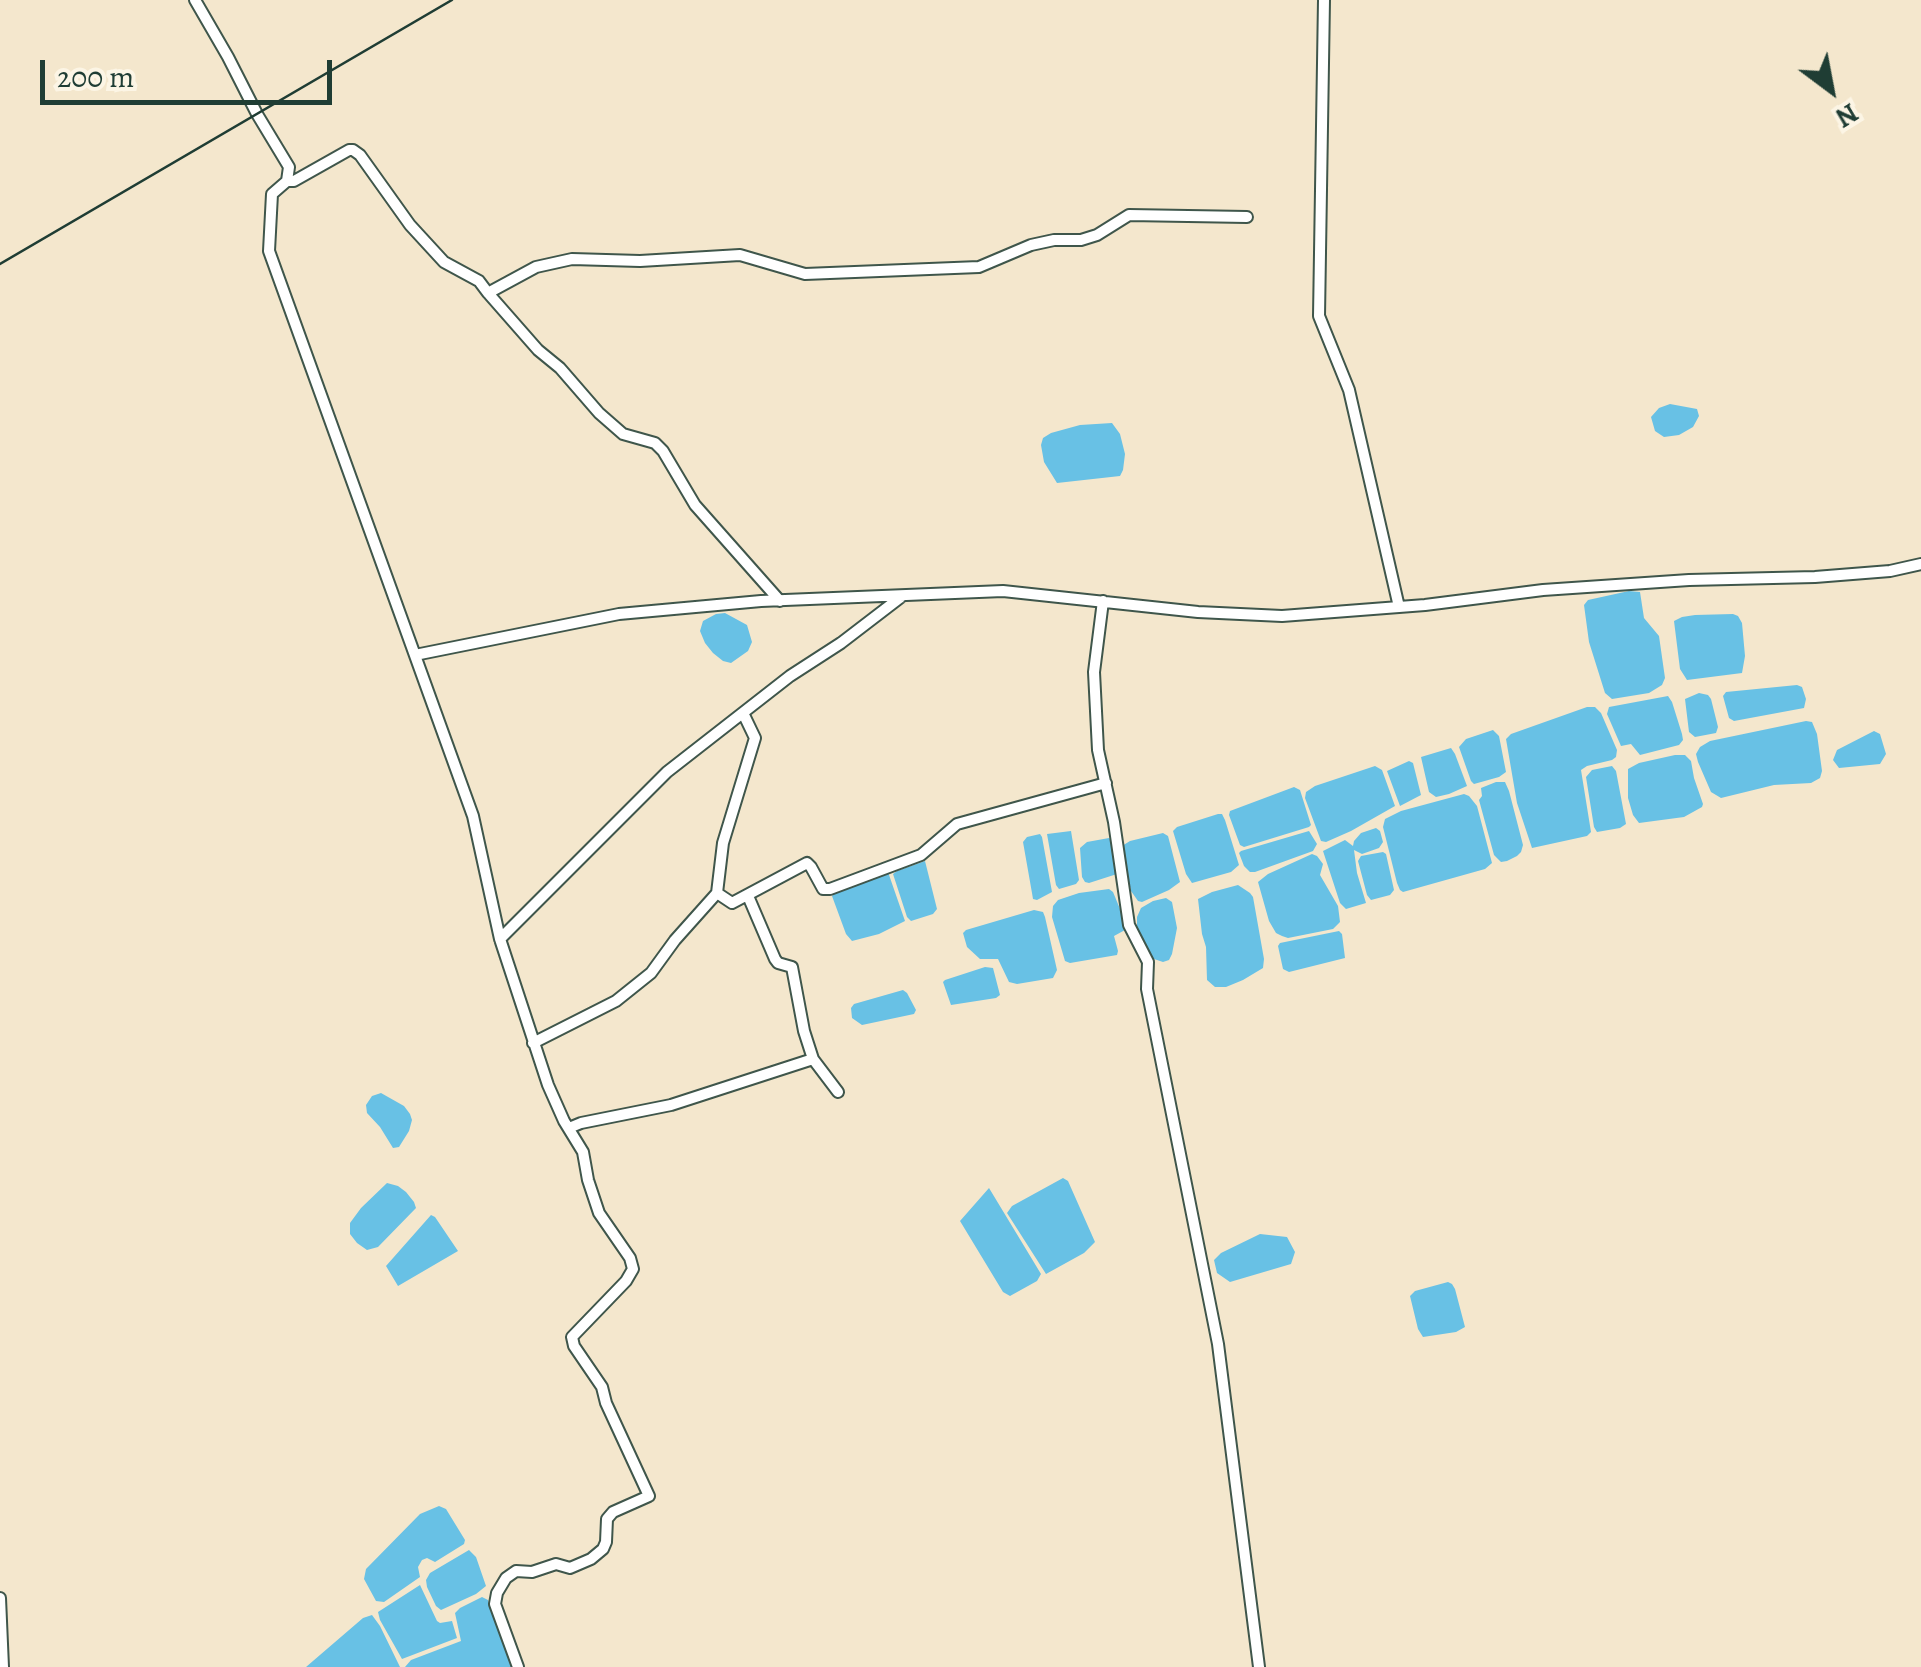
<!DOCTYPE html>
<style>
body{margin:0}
#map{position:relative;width:1921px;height:1667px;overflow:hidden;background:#f4e7cd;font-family:Alegreya,serif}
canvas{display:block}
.north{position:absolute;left:1781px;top:40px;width:100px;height:100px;-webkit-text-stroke:8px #fcf5e5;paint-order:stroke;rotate:148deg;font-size:28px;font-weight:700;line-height:40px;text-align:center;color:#1f3d34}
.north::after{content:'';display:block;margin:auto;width:35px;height:45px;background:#1f3d34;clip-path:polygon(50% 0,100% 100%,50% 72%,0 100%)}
.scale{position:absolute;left:40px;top:60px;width:292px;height:45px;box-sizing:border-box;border:5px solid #1f3d34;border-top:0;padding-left:12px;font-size:30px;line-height:35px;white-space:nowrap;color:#1f3d34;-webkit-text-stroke:8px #fcf5e5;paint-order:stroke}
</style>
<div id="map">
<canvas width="1921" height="1667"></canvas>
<div class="north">N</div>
<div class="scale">200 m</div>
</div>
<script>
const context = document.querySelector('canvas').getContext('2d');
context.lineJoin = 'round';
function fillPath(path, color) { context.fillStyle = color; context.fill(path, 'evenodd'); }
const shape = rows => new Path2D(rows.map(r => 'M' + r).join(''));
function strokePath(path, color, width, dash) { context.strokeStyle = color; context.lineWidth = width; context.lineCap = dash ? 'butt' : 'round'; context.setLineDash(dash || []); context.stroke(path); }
fillPath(shape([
 [1670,404,1697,409,1699,416,1693,427,1679,435,1664,437,1655,431,1651,417,1659,408],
 [1112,423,1120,434,1125,454,1123,470,1120,476,1057,483,1044,462,1041,445,1043,438,1051,433,1080,425],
 [1629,591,1640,592,1644,618,1659,636,1665,678,1662,685,1649,693,1612,699,1605,693,1589,642,1584,605,1588,600],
 [725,613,747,625,752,642,748,651,731,663,723,661,713,653,705,643,700,631,703,621,716,614],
 [1733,614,1738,616,1742,623,1745,656,1742,673,1687,680,1680,669,1674,621,1682,617,1695,615],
 [1797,685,1802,687,1806,699,1804,708,1734,721,1729,718,1723,696,1726,692],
 [1699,693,1708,695,1711,699,1718,727,1716,733,1695,737,1689,732,1685,699],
 [1668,696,1672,702,1682,734,1683,740,1679,745,1640,755,1631,744,1621,746,1607,714,1609,707],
 [1587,707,1595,707,1601,713,1617,750,1616,757,1612,760,1587,766,1581,770,1591,832,1587,836,1532,848,1517,803,1506,739,1511,734],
 [1806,721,1812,722,1817,734,1822,771,1820,778,1811,783,1774,785,1721,798,1711,792,1698,762,1696,754,1700,747,1710,741],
 [1493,730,1499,736,1506,772,1499,777,1474,784,1471,781,1459,747,1466,739],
 [1874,731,1880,734,1886,754,1880,764,1839,768,1833,760,1837,750],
 [1451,748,1455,754,1467,786,1449,794,1436,797,1429,792,1421,757],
 [1675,755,1685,755,1691,761,1694,778,1703,804,1702,807,1684,817,1639,823,1633,815,1628,798,1628,769,1639,763],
 [1409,761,1413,763,1421,795,1400,806,1387,771],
 [1375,766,1382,770,1395,806,1351,831,1326,842,1321,841,1305,798,1306,792,1315,786],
 [1612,766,1616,771,1626,824,1620,828,1597,832,1594,827,1586,777,1592,770],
 [1496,782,1505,782,1509,791,1523,845,1521,852,1517,856,1507,861,1501,862,1494,855,1479,800,1482,796,1481,788],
 [1294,787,1300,790,1311,825,1309,827,1244,847,1240,845,1229,815,1230,811],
 [1464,794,1469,796,1477,806,1492,863,1485,869,1403,892,1400,890,1397,883,1383,827,1385,819,1401,811],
 [1218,814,1222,814,1225,820,1239,865,1231,872,1192,883,1186,874,1173,831,1177,827],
 [1376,828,1380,831,1383,842,1379,848,1362,854,1354,850,1357,873,1366,903,1346,909,1340,903,1323,851,1345,840,1353,846,1354,841,1361,833],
 [1071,831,1079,880,1076,884,1059,889,1056,885,1047,834],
 [1309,831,1317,844,1313,851,1255,872,1250,872,1244,866,1239,853,1241,851],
 [1163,833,1168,836,1180,882,1169,890,1142,902,1138,901,1131,891,1122,852,1122,846,1130,841],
 [1040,834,1042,837,1052,892,1037,900,1033,899,1032,893,1023,842,1027,837],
 [1109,838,1112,841,1117,874,1089,883,1085,882,1082,877,1080,848,1087,842],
 [1383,852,1386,854,1394,890,1390,895,1371,900,1367,895,1358,861,1361,856],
 [1312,854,1317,856,1323,864,1320,875,1338,906,1340,922,1333,929,1288,938,1282,936,1276,933,1269,921,1258,882,1268,874],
 [925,861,937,909,933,914,911,921,907,917,893,874,897,871],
 [888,872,905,921,879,934,852,941,846,934,832,896,837,891],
 [1238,885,1250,893,1253,897,1264,959,1263,968,1243,980,1226,987,1215,987,1207,980,1206,947,1202,934,1198,899,1212,892],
 [1109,889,1113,892,1125,921,1125,930,1114,936,1118,951,1117,955,1070,963,1065,961,1052,917,1053,906,1058,900,1079,893],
 [1166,898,1172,902,1177,928,1172,954,1169,960,1163,962,1154,959,1148,952,1137,928,1137,917,1141,908,1153,901],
 [1034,910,1043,912,1045,917,1057,970,1053,978,1017,984,1009,982,998,959,980,959,967,947,963,933,966,930],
 [1339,931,1342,934,1345,958,1289,972,1283,969,1278,946,1280,943],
 [985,967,993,968,1000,995,996,998,951,1005,943,982,945,980],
 [903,990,907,993,916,1010,914,1014,862,1025,852,1018,851,1008,854,1004],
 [381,1093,404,1106,410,1114,412,1120,409,1131,399,1147,393,1148,380,1127,367,1113,366,1105,372,1096],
 [1063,1178,1068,1181,1095,1242,1084,1253,1046,1274,1007,1213,1012,1206],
 [387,1183,398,1186,406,1192,414,1202,416,1208,378,1247,367,1250,357,1243,350,1234,350,1223,361,1208],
 [989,1188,1041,1274,1037,1281,1010,1296,1003,1292,960,1221],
 [431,1215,435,1217,458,1251,398,1286,386,1266],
 [1260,1234,1287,1237,1295,1252,1291,1264,1230,1282,1217,1273,1214,1260,1221,1253],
 [1448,1282,1452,1284,1455,1289,1465,1327,1456,1332,1423,1337,1418,1329,1410,1296,1415,1291],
 [439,1506,446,1509,465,1540,464,1544,435,1562,427,1558,422,1560,418,1567,420,1577,384,1602,376,1601,364,1579,366,1569,420,1514],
 [469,1550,476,1557,486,1586,476,1594,441,1610,436,1606,427,1587,426,1580,430,1573],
 [420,1585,437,1621,440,1623,452,1621,457,1638,402,1659,380,1620,378,1612],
 [482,1597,488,1600,513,1667,405,1667,411,1660,461,1641,455,1613,460,1608],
 [372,1615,380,1626,400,1667,306,1667,363,1618]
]), '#68c1e5');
const minor = shape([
 [195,0,228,57,257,114,289,167,287,181,272,194,269,251,473,816,500,939,548,1085,564,1121,583,1152,588,1180,599,1213,630,1258,633,1269,626,1281,572,1337,574,1346,602,1387,606,1403,649,1496,613,1512,607,1519,606,1542,603,1549,591,1559,570,1568,556,1564,532,1572,516,1571,506,1578,497,1593,495,1604,518,1667],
 [1324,0,1319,316,1349,390,1399,607],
 [287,181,294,181,349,150,353,150,360,155,410,225,444,262,479,281,488,293,538,350,560,368,599,413,623,434,655,443,663,451,695,505,780,601],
 [488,293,536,267,572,259,640,261,740,255,805,274,979,267,1031,245,1054,240,1081,240,1097,235,1129,215,1247,217],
 [1103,601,1094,672,1098,750,1114,822,1129,925,1148,962,1147,989,1218,1344,1259,1667],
 [415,655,619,614,761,601,1003,591,1198,612,1282,616,1425,605,1543,590,1689,580,1815,577,1890,571,1921,564],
 [717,893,732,903,807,863,811,867,823,889,830,889,921,855,957,824,1106,783],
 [748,896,775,959,778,963,792,967,804,1031,813,1059,838,1092],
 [500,939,667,772,790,676,841,643,901,597],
 [533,1043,616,1001,651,973,675,940,717,893,723,843,755,738,743,713],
 [569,1128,581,1123,671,1105,813,1059],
 [0,1598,3,1667]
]);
strokePath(minor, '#3f564b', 14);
strokePath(minor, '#fff', 10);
strokePath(shape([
 [0,264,452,0]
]), '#1f3d34', 2.5);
</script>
